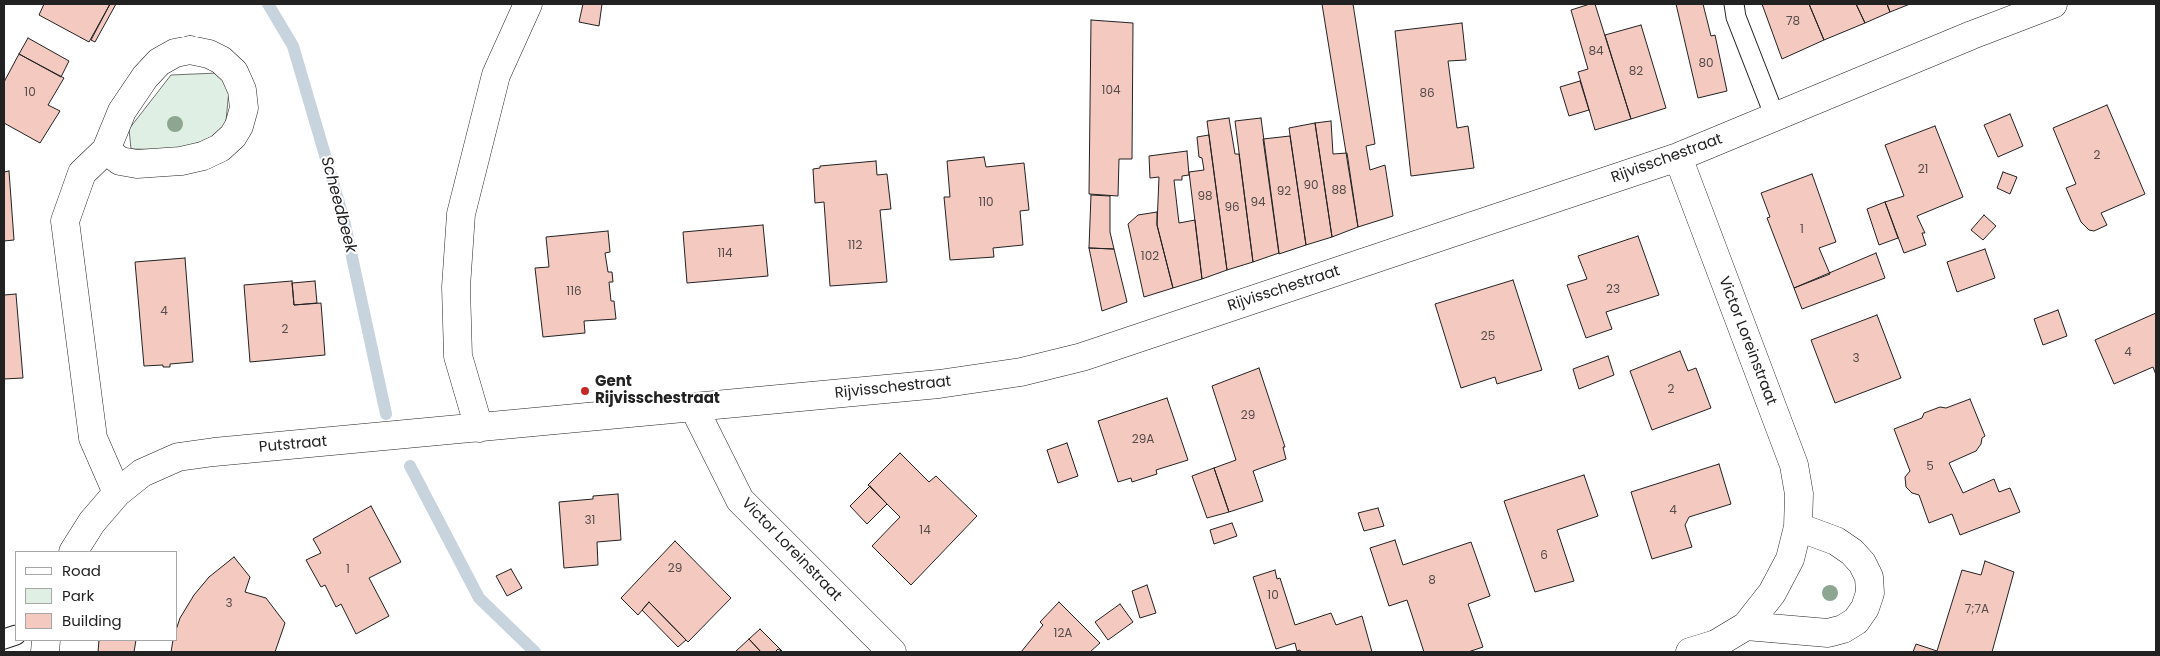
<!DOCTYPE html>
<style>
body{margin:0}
#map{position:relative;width:2160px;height:656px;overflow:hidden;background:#fff;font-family:Poppins,sans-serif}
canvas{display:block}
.frame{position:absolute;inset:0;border:5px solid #222;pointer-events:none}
.legend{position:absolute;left:15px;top:551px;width:162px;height:90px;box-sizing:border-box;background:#fff;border:1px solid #a7a7a7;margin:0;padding:6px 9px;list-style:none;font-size:15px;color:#222}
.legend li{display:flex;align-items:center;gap:10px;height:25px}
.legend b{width:25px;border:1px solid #a7a7a7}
</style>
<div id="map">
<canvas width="2160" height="656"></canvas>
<div class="frame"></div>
<ul class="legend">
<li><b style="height:6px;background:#fff"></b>Road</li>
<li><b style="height:14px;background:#e0efe3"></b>Park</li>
<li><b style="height:14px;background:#f3c9c0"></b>Building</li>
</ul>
</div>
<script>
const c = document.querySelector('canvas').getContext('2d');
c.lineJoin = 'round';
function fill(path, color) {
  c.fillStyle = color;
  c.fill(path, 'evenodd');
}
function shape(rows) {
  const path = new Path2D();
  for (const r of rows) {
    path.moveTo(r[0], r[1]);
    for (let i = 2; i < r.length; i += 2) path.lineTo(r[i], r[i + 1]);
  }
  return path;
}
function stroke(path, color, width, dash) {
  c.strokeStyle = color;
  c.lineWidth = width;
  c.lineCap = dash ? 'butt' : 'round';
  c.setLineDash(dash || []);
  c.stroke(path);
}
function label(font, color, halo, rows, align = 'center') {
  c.font = font + ' Poppins,sans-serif';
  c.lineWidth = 4;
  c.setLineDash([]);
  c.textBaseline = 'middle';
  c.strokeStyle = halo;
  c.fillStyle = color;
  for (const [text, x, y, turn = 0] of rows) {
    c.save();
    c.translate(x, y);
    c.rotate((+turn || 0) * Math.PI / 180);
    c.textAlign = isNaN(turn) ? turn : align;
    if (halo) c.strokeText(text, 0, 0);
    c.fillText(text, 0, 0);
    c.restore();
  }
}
const green = shape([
 [218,73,229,90,225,131,181,150,131,149,129,129,171,75,218,73]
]);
const stream = shape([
 [268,4,293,46,344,220,386,414],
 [410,466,479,598,535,652]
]);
const building = shape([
 [44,4,110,4,89,42,39,15,44,4],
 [110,4,116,4,95,42,91,40,110,4],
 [583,4,602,4,599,26,579,22,583,4],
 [1322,4,1353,4,1375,144,1366,146,1370,170,1385,165,1393,216,1358,227,1322,4],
 [1590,4,1595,4,1631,119,1595,130,1578,72,1588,69,1571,10,1590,4],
 [1676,4,1703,4,1711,36,1715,35,1727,91,1698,98,1676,4],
 [1762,4,1809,4,1824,40,1782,59,1762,4],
 [1809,4,1856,4,1865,23,1824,40,1809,4],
 [1856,4,1887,4,1890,12,1865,23,1856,4],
 [1887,4,1910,4,1890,12,1887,4],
 [1091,20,1133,23,1132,159,1119,159,1118,196,1089,194,1091,20],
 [1462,23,1466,60,1448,61,1457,128,1468,126,1474,168,1411,176,1395,31,1462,23],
 [1641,25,1666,108,1631,119,1605,35,1641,25],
 [28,38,69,61,61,77,19,54,28,38],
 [19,54,64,78,48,105,60,111,40,143,4,123,4,82,19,54],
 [1580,81,1589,110,1569,116,1560,87,1580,81],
 [2107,105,2145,194,2101,213,2107,225,2094,231,2089,230,2081,222,2066,188,2076,184,2053,128,2107,105],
 [2010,114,2023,146,1998,157,1984,125,2010,114],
 [1229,118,1235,154,1239,154,1253,262,1227,270,1207,121,1229,118],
 [1261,118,1279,253,1253,262,1235,121,1261,118],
 [1331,121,1333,154,1347,153,1358,227,1332,237,1315,123,1331,121],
 [1315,123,1332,237,1306,245,1289,128,1315,123],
 [1935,126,1963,197,1917,216,1925,233,1922,233,1926,245,1904,253,1885,202,1904,196,1885,145,1935,126],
 [1209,135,1227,270,1202,279,1189,172,1204,170,1202,158,1199,157,1197,137,1209,135],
 [1290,136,1306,245,1279,254,1263,139,1290,136],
 [1187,151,1189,175,1182,176,1182,180,1174,180,1179,223,1195,220,1202,279,1173,288,1157,225,1159,177,1150,178,1149,156,1187,151],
 [984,157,986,167,1024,163,1029,210,1020,211,1023,245,993,248,994,257,950,260,944,197,950,197,947,161,984,157],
 [876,161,877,175,887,174,891,209,880,210,887,282,830,286,824,202,815,203,813,169,820,168,820,166,876,161],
 [9,171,14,240,4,241,4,172,9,171],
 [2003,172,2017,177,2010,194,1997,188,2003,172],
 [1812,174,1836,242,1819,248,1830,274,1794,288,1767,218,1770,217,1761,193,1812,174],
 [1091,195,1110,196,1110,232,1114,249,1089,248,1091,195],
 [1885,202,1898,238,1879,245,1867,209,1885,202],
 [1157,212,1157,225,1173,288,1144,297,1128,224,1138,215,1157,212],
 [1984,215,1996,226,1983,240,1971,230,1984,215],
 [763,225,768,276,687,283,683,232,763,225],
 [608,231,610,252,605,253,608,272,612,272,613,282,609,282,611,301,614,301,616,319,584,321,585,333,543,337,535,268,549,267,546,237,608,231],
 [1638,236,1659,295,1606,312,1612,329,1586,338,1567,285,1587,279,1578,256,1638,236],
 [1089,248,1114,249,1127,302,1102,311,1089,248],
 [1985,249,1995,278,1957,292,1947,262,1985,249],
 [1876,253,1885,278,1802,309,1794,288,1876,253],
 [185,258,193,362,170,364,170,367,163,367,163,365,144,366,135,262,185,258],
 [1513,280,1542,370,1497,384,1495,377,1461,388,1435,304,1513,280],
 [292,281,294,305,321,303,325,355,250,362,244,285,292,281],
 [315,281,317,303,294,305,292,283,315,281],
 [16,294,23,378,4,379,4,295,16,294],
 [2058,310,2067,336,2043,345,2034,319,2058,310],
 [2156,313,2156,375,2153,367,2114,384,2095,340,2156,313],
 [1877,315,1901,378,1835,403,1811,340,1877,315],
 [1680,351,1688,371,1696,368,1711,408,1652,430,1630,371,1680,351],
 [1608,356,1614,375,1579,389,1573,369,1608,356],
 [1259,368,1285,447,1283,447,1286,459,1253,471,1263,501,1229,512,1214,468,1236,460,1212,386,1259,368],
 [1167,398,1188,460,1156,470,1157,474,1132,482,1131,478,1118,482,1098,421,1167,398],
 [1970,399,1985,436,1982,438,1981,444,1976,451,1949,463,1963,493,1994,479,1999,492,2010,488,2020,512,1960,535,1952,514,1929,523,1919,495,1912,493,1906,487,1905,477,1910,471,1894,429,1922,418,1924,413,1940,407,1946,408,1970,399],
 [1067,443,1078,476,1058,483,1047,450,1067,443],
 [900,453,929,482,936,476,977,516,911,585,872,546,900,517,868,485,900,453],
 [1719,464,1731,504,1689,517,1685,525,1692,547,1652,559,1631,492,1719,464],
 [1214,468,1229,512,1207,518,1192,476,1214,468],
 [1584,475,1598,516,1557,530,1574,581,1535,592,1504,501,1584,475],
 [870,486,887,504,867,524,850,506,870,486],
 [618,494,621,540,597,542,598,565,564,568,559,502,593,499,593,496,618,494],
 [371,506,401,562,369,578,389,616,356,634,341,604,336,607,325,585,321,587,306,560,321,553,313,539,371,506],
 [1378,508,1384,526,1364,531,1358,513,1378,508],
 [1232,523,1237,536,1214,544,1210,530,1232,523],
 [1395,540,1403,565,1471,542,1490,596,1468,604,1483,647,1468,652,1424,652,1407,600,1389,606,1370,548,1395,540],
 [675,541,731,598,688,642,649,602,638,615,621,598,675,541],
 [234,557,250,577,245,592,266,598,285,623,275,652,171,652,173,640,176,640,176,630,180,618,194,595,209,577,234,557],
 [1985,561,2014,572,1992,652,1913,652,1916,644,1937,651,1962,570,1981,575,1985,561],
 [511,569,522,588,507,596,496,576,511,569],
 [1275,570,1277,579,1280,578,1295,625,1331,613,1336,625,1362,616,1372,652,1301,652,1300,650,1297,651,1295,643,1276,649,1253,577,1275,570],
 [1147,585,1156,613,1140,618,1132,591,1147,585],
 [649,602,686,640,678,647,642,610,649,602],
 [1059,602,1100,643,1090,652,1021,652,1043,625,1040,622,1059,602],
 [1120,604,1133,622,1108,640,1095,622,1120,604],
 [760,629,783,652,778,649,775,652,761,652,749,639,760,629],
 [749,639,761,652,735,652,749,639],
 [99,640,136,640,134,652,98,652,99,640]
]);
const service = shape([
 [1734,4,1736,17,1775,117],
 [4,639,16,635]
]);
const minor = shape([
 [190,50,209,54,221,60,234,72,242,90,244,108,239,126,233,136,220,148,203,156,181,161,137,164,120,161,106,150,122,111,145,77,159,62,175,53,190,50],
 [106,150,82,173,65,221,93,438,117,493],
 [1678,157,1794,465,1799,494,1798,527,1790,559,1772,593,1746,626,1716,644,1690,652],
 [694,408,740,500,892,652],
 [479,428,458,356,456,287,461,214,496,75,528,4],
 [73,552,92,522,117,493,142,473,178,457,214,452,939,384,1021,372,1082,357,1678,157,1972,35,2053,4],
 [1746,626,1828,633,1843,629,1856,621,1865,608,1870,593,1869,577,1862,563,1852,552,1836,541,1798,527],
 [45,652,46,640]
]);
const trees = [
 [175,124],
 [1830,593]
];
const markers = [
 [585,391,5,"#c62828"]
];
const numberNames = [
 ["78",1793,22],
 ["84",1596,52],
 ["80",1706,64],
 ["82",1636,72],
 ["104",1111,91],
 ["10",30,93],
 ["86",1427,94],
 ["2",2097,156],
 ["21",1923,170],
 ["90",1311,186],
 ["88",1339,191],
 ["92",1284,192],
 ["98",1205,197],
 ["110",986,203],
 ["94",1258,203],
 ["96",1232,208],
 ["1",1802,230],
 ["112",855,246],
 ["114",725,254],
 ["102",1150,257],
 ["23",1613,290],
 ["116",574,292],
 ["4",164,312],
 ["2",285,330],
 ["25",1488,337],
 ["4",2128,353],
 ["3",1856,359],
 ["2",1671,390],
 ["29",1248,416],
 ["29A",1143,440],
 ["5",1930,467],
 ["4",1673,511],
 ["31",590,521],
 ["14",925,531],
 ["6",1544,556],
 ["29",675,569],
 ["1",348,570],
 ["8",1432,581],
 ["10",1273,596],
 ["3",229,604],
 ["7;7A",1977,610],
 ["12A",1063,634]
];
const streetNames = [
 ["Rijvisschestraat",1667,159,-20],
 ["Rijvisschestraat",1284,289,-18],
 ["Victor Loreinstraat",1747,341,69],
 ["Rijvisschestraat",893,388,-6],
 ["Putstraat",293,445,-5],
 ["Victor Loreinstraat",791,550,46]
];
const poiNames = [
 ["Gent",595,382],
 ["Rijvisschestraat",595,399]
];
const waterNames = [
 ["Scheedbeek",338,205,75]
];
fill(green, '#e0efe3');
stroke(green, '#6f6f6f', 1);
stroke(stream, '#c7d3dd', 12);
fill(building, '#f3c9c0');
stroke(building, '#222', 1);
stroke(service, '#222', 21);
stroke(minor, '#222', 29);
stroke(service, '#fff', 19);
stroke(minor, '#fff', 28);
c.fillStyle = '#8da692';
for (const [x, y] of trees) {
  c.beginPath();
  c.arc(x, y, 8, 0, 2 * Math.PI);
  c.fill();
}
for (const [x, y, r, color] of markers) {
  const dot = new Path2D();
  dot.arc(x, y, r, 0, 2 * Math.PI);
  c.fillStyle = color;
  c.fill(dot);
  stroke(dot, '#fff', 2);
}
label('12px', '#564c4a', null, numberNames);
label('15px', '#222', '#fff', streetNames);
label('bold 15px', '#222', '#fff', poiNames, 'left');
label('italic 16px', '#222', '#fff', waterNames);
</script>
